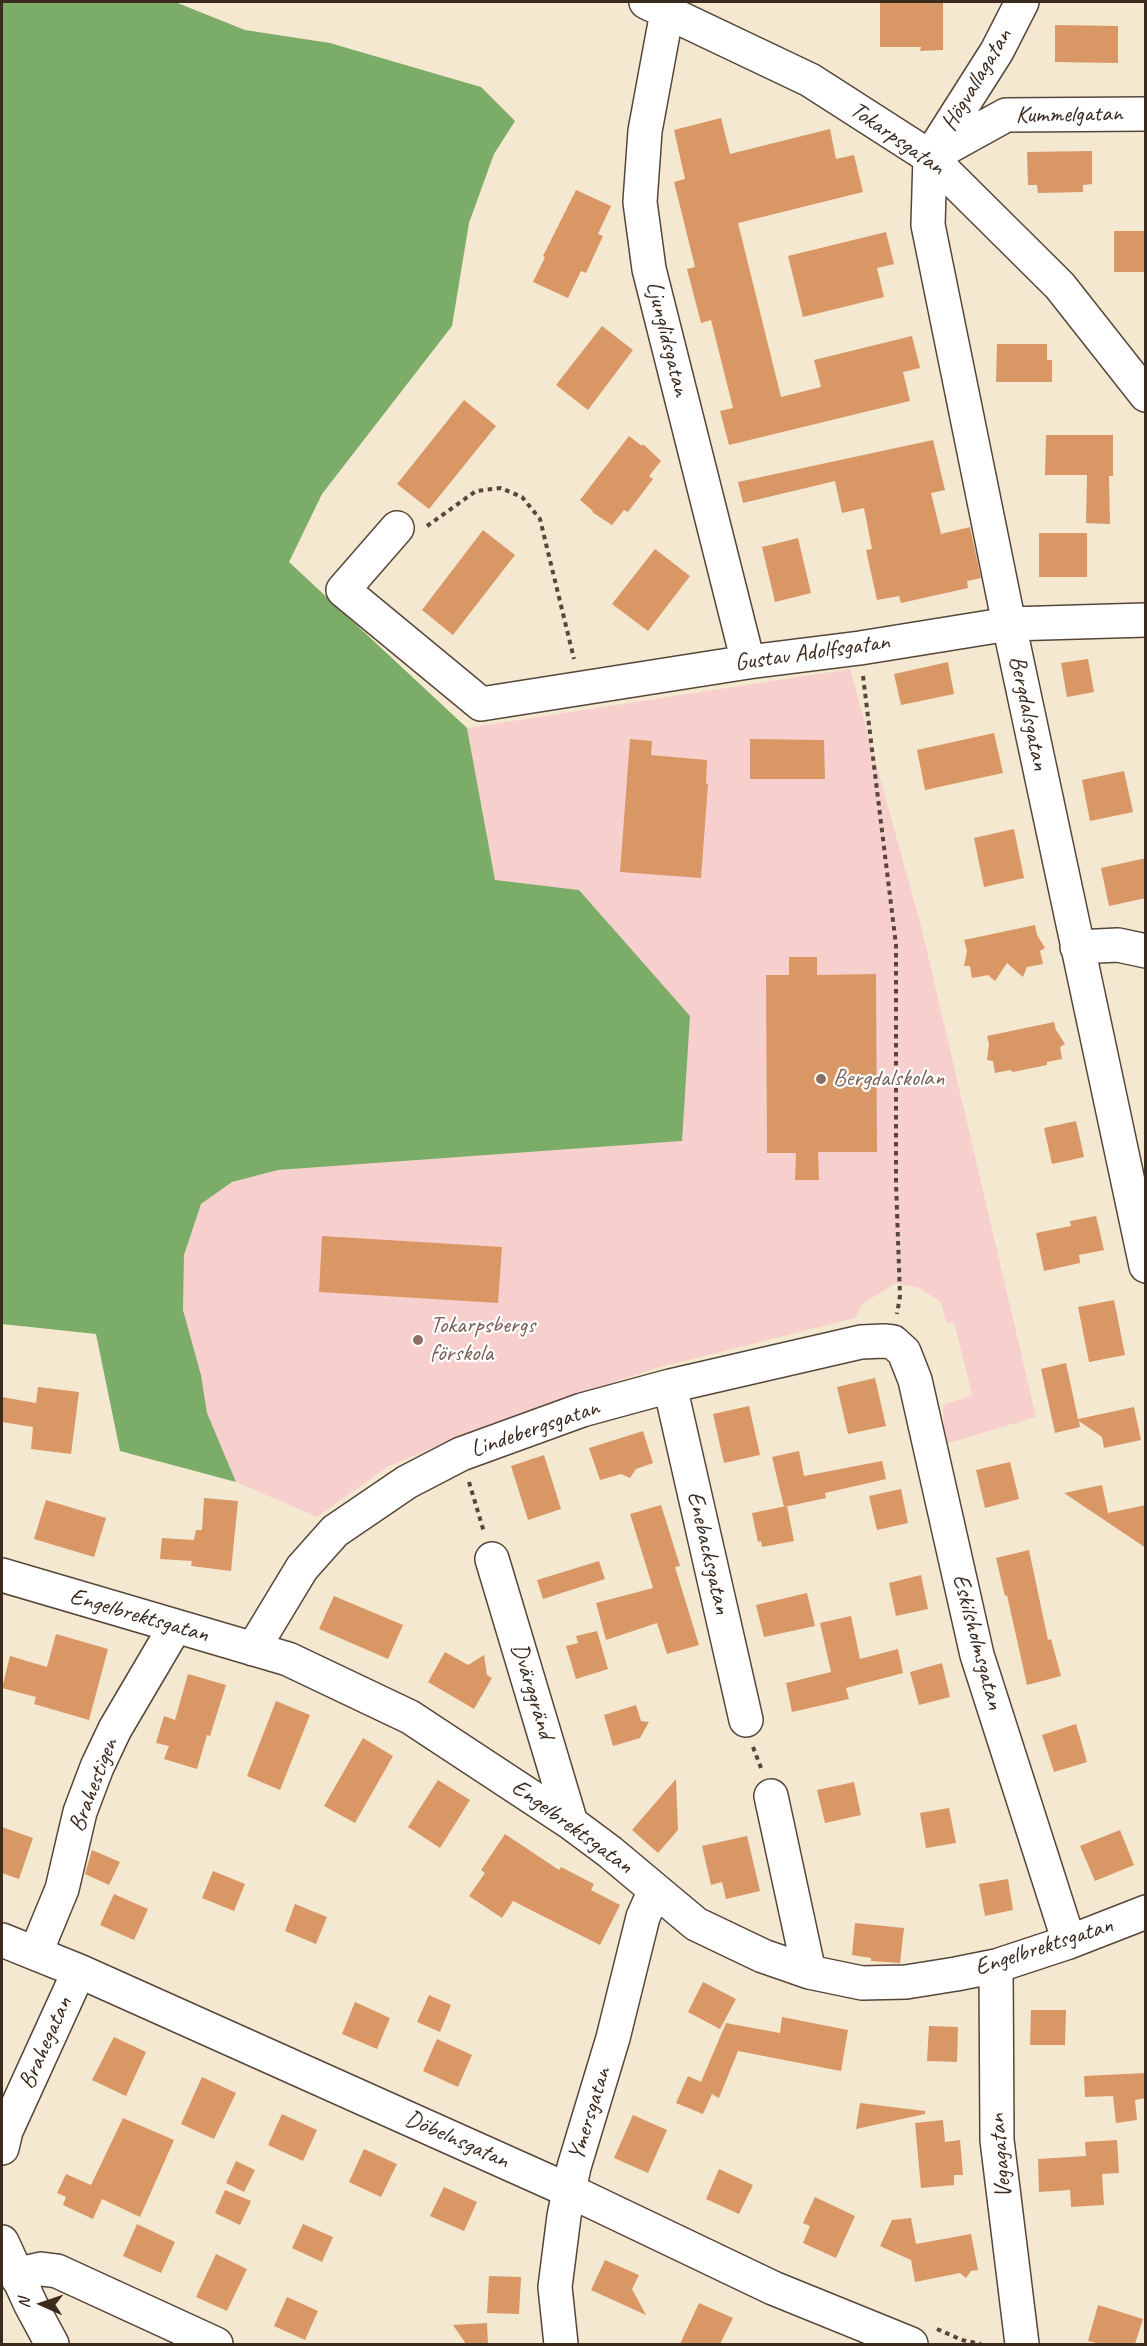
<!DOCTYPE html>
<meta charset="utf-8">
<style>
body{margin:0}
#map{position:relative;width:1147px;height:2346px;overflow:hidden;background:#f4e8d1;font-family:Caveat,sans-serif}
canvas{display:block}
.frame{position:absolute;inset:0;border:3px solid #3b2a1e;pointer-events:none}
.north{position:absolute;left:12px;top:2274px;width:60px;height:60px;-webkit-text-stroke:4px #fff;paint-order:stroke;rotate:273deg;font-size:16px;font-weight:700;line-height:24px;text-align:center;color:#3b2a1e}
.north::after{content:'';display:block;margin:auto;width:21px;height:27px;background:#3b2a1e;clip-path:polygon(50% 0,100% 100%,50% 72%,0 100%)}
</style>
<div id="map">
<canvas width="1147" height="2346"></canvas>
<div class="frame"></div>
<div class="north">N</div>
</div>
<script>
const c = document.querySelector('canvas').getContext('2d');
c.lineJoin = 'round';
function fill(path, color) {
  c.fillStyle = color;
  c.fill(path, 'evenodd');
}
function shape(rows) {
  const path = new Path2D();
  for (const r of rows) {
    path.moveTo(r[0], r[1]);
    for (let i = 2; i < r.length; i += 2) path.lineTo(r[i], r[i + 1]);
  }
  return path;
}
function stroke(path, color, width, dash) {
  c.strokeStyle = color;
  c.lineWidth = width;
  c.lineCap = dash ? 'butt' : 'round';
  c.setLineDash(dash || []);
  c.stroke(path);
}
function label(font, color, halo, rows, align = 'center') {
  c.font = font + ' Caveat,sans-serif';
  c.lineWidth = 4.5;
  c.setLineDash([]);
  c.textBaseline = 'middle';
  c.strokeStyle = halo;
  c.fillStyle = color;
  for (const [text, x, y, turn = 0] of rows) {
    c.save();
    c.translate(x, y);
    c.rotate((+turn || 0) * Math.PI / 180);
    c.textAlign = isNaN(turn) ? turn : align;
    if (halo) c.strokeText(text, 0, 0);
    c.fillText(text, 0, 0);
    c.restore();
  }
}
const built = shape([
 [850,669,922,930,1036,1417,945,1444,943,1405,972,1395,954,1322,946,1323,941,1302,920,1288,896,1283,862,1304,855,1318,653,1369,488,1425,387,1467,317,1517,236,1482,207,1413,201,1375,183,1310,184,1255,201,1204,232,1182,278,1170,682,1141,579,890,495,881,467,728]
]);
const forest = shape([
 [2,2,175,2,245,30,330,43,481,87,515,121,494,154,469,223,452,326,322,494,289,562,467,728,495,880,579,890,690,1016,682,1141,278,1170,232,1182,201,1204,184,1255,183,1310,201,1375,207,1413,236,1482,120,1451,96,1334,2,1324]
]);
const building = shape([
 [880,2,943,2,943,50,920,51,921,47,880,47],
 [1055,25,1118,26,1118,63,1055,62],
 [721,118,730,154,830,129,836,159,854,155,863,192,738,223,781,397,821,387,814,360,912,336,920,368,903,372,910,401,729,445,720,411,733,408,711,320,701,323,687,269,695,267,674,182,685,179,674,130],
 [1092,151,1092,184,1083,185,1083,192,1038,193,1037,185,1028,185,1027,152],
 [576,190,611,206,598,234,603,236,586,273,581,271,568,298,533,282,545,257,543,256],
 [1114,231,1146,231,1146,272,1114,272],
 [886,232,894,264,877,268,884,297,803,317,788,256],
 [602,326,633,350,588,410,556,385],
 [997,344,1047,344,1047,360,1052,360,1052,382,996,382],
 [464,400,496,426,429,509,397,484],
 [1046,435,1113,435,1113,476,1109,476,1110,524,1086,523,1087,475,1045,475],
 [629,436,642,446,643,444,661,461,649,476,653,479,628,512,624,510,612,525,592,512,593,511,580,500],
 [933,440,945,490,931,493,941,534,970,527,981,578,967,581,968,588,901,603,899,596,877,600,866,550,872,549,864,508,842,513,835,481,743,503,738,482],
 [483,530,515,555,453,635,422,610],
 [1039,533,1087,533,1087,577,1039,577],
 [798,538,811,593,775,602,762,547],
 [655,549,690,576,648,631,612,604],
 [1088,659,1094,692,1067,697,1061,663],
 [948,662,954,694,901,705,894,674],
 [994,733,1003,773,925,790,917,750],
 [630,739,652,741,651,755,707,760,706,784,708,784,701,878,620,872],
 [750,739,824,740,825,779,750,779],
 [1124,771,1133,812,1090,821,1082,780],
 [1014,829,1024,878,984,887,974,838],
 [1146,858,1146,898,1109,906,1101,868],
 [1035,925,1037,935,1045,948,1040,951,1043,964,1027,967,1023,977,1007,963,995,981,988,975,972,978,970,966,964,966,967,951,964,940],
 [789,957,817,957,817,975,876,974,877,1152,818,1152,819,1180,795,1180,796,1153,767,1153,766,975,789,975],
 [1054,1022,1056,1030,1065,1044,1060,1047,1062,1059,1047,1062,1047,1065,1013,1072,1010,1070,995,1073,993,1061,987,1060,989,1044,987,1036],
 [1076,1121,1084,1157,1052,1164,1044,1128],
 [1096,1216,1104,1250,1079,1255,1080,1263,1044,1271,1036,1233,1071,1226,1070,1221],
 [322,1236,502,1247,498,1303,319,1292],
 [1114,1300,1125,1355,1089,1362,1078,1307],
 [1066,1363,1078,1419,1134,1407,1141,1440,1104,1448,1102,1437,1079,1421,1080,1427,1055,1433,1041,1369],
 [875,1378,886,1426,848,1434,837,1387],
 [38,1387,79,1392,71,1454,31,1449,33,1427,2,1422,2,1397,36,1403],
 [749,1406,760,1455,724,1463,713,1414],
 [643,1431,653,1463,636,1469,630,1478,621,1474,600,1480,589,1448],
 [799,1451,804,1476,882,1461,886,1479,825,1493,826,1498,784,1507,772,1457],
 [544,1455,561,1509,528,1520,511,1466],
 [1010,1462,1019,1499,985,1508,976,1470],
 [1102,1485,1108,1513,1146,1505,1146,1548,1064,1493],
 [901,1489,908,1523,877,1530,869,1496],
 [204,1498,238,1501,231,1571,191,1566,192,1561,160,1559,162,1538,194,1540,196,1530,202,1530],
 [46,1500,106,1518,94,1557,34,1539],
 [661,1505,680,1566,675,1567,699,1645,667,1654,657,1623,606,1640,596,1603,653,1588,630,1514],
 [787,1506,794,1541,762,1547,761,1541,758,1542,752,1513],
 [1029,1550,1048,1640,1051,1639,1061,1676,1027,1685,1007,1595,1005,1596,996,1558],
 [599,1561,605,1579,543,1599,537,1580],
 [921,1575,928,1609,896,1616,889,1583],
 [807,1593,815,1626,764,1637,756,1605],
 [334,1596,403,1625,388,1659,319,1629],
 [851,1616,860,1659,898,1649,903,1673,846,1688,849,1699,792,1712,786,1683,831,1672,820,1623],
 [597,1631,608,1669,576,1679,566,1646,578,1643,576,1636],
 [56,1634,108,1649,89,1720,34,1704,36,1697,2,1688,10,1656,47,1667],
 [445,1652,468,1665,484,1655,487,1675,492,1678,474,1709,428,1682],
 [942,1663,950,1697,919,1705,910,1672],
 [188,1674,226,1685,210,1736,207,1735,197,1769,164,1759,169,1746,156,1743,164,1716,175,1720],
 [276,1701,310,1715,280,1790,247,1776],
 [636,1705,641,1721,649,1722,640,1738,613,1746,604,1715],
 [1076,1724,1087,1762,1054,1772,1042,1735],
 [363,1738,393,1756,355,1823,324,1806],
 [676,1779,678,1830,658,1853,632,1830],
 [438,1780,470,1800,440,1848,408,1827],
 [854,1782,861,1815,825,1823,817,1790],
 [949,1808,956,1843,926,1848,920,1813],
 [2,1827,33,1838,19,1879,2,1873],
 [1120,1830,1134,1865,1095,1881,1080,1846],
 [505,1834,559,1870,561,1867,594,1884,591,1890,620,1905,600,1945,513,1901,502,1918,469,1896,485,1873,481,1870],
 [747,1836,760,1891,726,1899,722,1882,711,1885,702,1846],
 [92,1850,120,1862,109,1885,85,1874],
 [213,1871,245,1884,234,1911,202,1898],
 [1008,1879,1013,1910,985,1916,979,1884],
 [114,1894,148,1909,134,1940,100,1925],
 [295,1904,327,1917,316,1944,285,1931],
 [855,1923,904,1928,900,1963,871,1961,871,1958,852,1955],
 [703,1982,736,1999,720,2029,688,2012],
 [429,1995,451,2005,440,2032,417,2022],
 [355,2002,390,2018,377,2049,342,2034],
 [1031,2010,1066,2010,1065,2045,1030,2045],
 [782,2017,848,2030,841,2071,738,2051,719,2098,712,2094,703,2114,676,2103,688,2076,701,2082,726,2023,780,2033],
 [929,2026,958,2027,957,2062,927,2061],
 [114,2037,146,2052,126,2096,92,2080],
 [437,2039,472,2055,458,2087,423,2071],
 [1146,2073,1146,2098,1135,2100,1137,2120,1116,2123,1113,2096,1085,2097,1084,2076],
 [202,2077,236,2093,214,2139,181,2124],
 [860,2103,925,2111,925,2114,856,2129],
 [282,2114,317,2130,303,2161,268,2145],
 [633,2115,667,2130,648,2173,614,2158],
 [123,2118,174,2140,140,2217,102,2199,93,2219,63,2205,66,2197,57,2193,66,2174,91,2185],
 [943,2120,945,2142,960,2140,963,2175,954,2175,954,2185,921,2188,915,2123],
 [1117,2140,1119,2173,1102,2174,1104,2205,1071,2207,1070,2190,1039,2192,1038,2159,1086,2156,1085,2142],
 [364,2149,397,2164,381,2197,349,2182],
 [236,2161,255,2170,244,2192,226,2183],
 [719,2169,753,2185,739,2214,706,2199],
 [444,2187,477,2202,464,2231,430,2216],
 [225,2190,251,2201,240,2225,215,2213],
 [815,2197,855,2216,836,2258,803,2243,810,2226,803,2223],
 [911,2218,916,2244,971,2234,978,2270,971,2271,966,2278,960,2273,915,2282,911,2260,880,2246,892,2220],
 [137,2224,175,2242,161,2273,123,2256],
 [303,2224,333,2237,322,2262,292,2248],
 [216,2254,247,2269,227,2311,196,2297],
 [605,2260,639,2275,632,2289,646,2315,591,2290],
 [489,2276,521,2277,519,2314,487,2313],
 [287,2297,318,2311,305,2340,274,2326],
 [699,2303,733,2318,720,2344,680,2344],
 [1098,2305,1143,2319,1135,2344,1101,2344,1088,2341],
 [487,2323,488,2344,466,2344,453,2325]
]);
const path = shape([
 [427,526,476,491,501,488,522,497,540,519,574,659],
 [863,676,896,945,896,1183,900,1296,897,1314],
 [469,1482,484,1532],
 [753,1747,761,1768],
 [937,2329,962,2340,981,2344]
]);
const minor = shape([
 [646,2,810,80,930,157,1060,286,1146,395],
 [667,12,645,131,640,202,649,269,748,662],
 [931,155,997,51,1022,2],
 [930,157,928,225,1009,624,1146,1266],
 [930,157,1006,115,1146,114],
 [397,528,343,590,481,704,748,662,860,648,1009,624,1146,620],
 [1077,947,1118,945,1146,951],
 [670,1386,746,1720],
 [492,1559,571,1823],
 [2,1575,288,1659,410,1717,571,1823,610,1852,696,1924,763,1956,809,1972,862,1983,906,1982,956,1974,996,1966,1069,1942,1146,1912],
 [253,1649,302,1568,335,1531,407,1482,461,1454,582,1410,670,1386,861,1342,884,1341,893,1342,904,1352,915,1380,977,1655,1069,1942],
 [771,1796,809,1972],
 [2,1940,79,1971,570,2191,773,2288,911,2344],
 [36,1952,62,1889,80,1812,97,1767,115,1729,175,1627],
 [996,1966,997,2140,1022,2344],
 [2,2148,6,2131,79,1971],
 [2,2242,31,2305,52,2344],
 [18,2279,32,2271,41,2269,57,2271,216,2344],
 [561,2344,555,2287,564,2216,574,2167,613,2038,643,1917,655,1890]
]);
const markers = [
 [821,1079,6,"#8d6e63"],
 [418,1340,6,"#8d6e63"]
];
const streetNames = [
 ["Högvallagatan",977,80,-59],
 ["Kummelgatan",1069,115,-1],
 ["Tokarpsgatan",897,139,35],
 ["Ljunglidsgatan",667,339,76],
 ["Gustav Adolfsgatan",812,653,-8],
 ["Bergdalsgatan",1028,713,78],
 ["Lindebergsgatan",535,1429,-19],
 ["Enebacksgatan",708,1553,77],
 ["Engelbrektsgatan",139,1616,16],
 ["Eskilsholmsgatan",977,1642,75],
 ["Dvärggränd",532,1691,73],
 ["Brahestigen",94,1785,-69],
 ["Engelbrektsgatan",572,1827,36],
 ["Engelbrektsgatan",1044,1947,-18],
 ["Brahegatan",46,2043,-66],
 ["Ymersgatan",590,2114,-73],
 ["Döbelnsgatan",457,2140,24],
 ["Vegagatan",1001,2156,-95]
];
const educationNames = [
 ["Bergdalskolan",833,1079],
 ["Tokarpsbergs",430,1326],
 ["förskola",430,1354]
];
fill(built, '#f7d0cd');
fill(forest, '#7cad68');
fill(building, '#d99766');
stroke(minor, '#574639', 36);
stroke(path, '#574639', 4, [4.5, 4.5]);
stroke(minor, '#fff', 33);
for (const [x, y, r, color] of markers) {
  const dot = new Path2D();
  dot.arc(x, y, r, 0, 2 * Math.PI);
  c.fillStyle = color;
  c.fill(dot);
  stroke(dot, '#fff', 2);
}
label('24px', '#3b2a1e', '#fff', streetNames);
label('24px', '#785e54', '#fff', educationNames, 'left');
</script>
